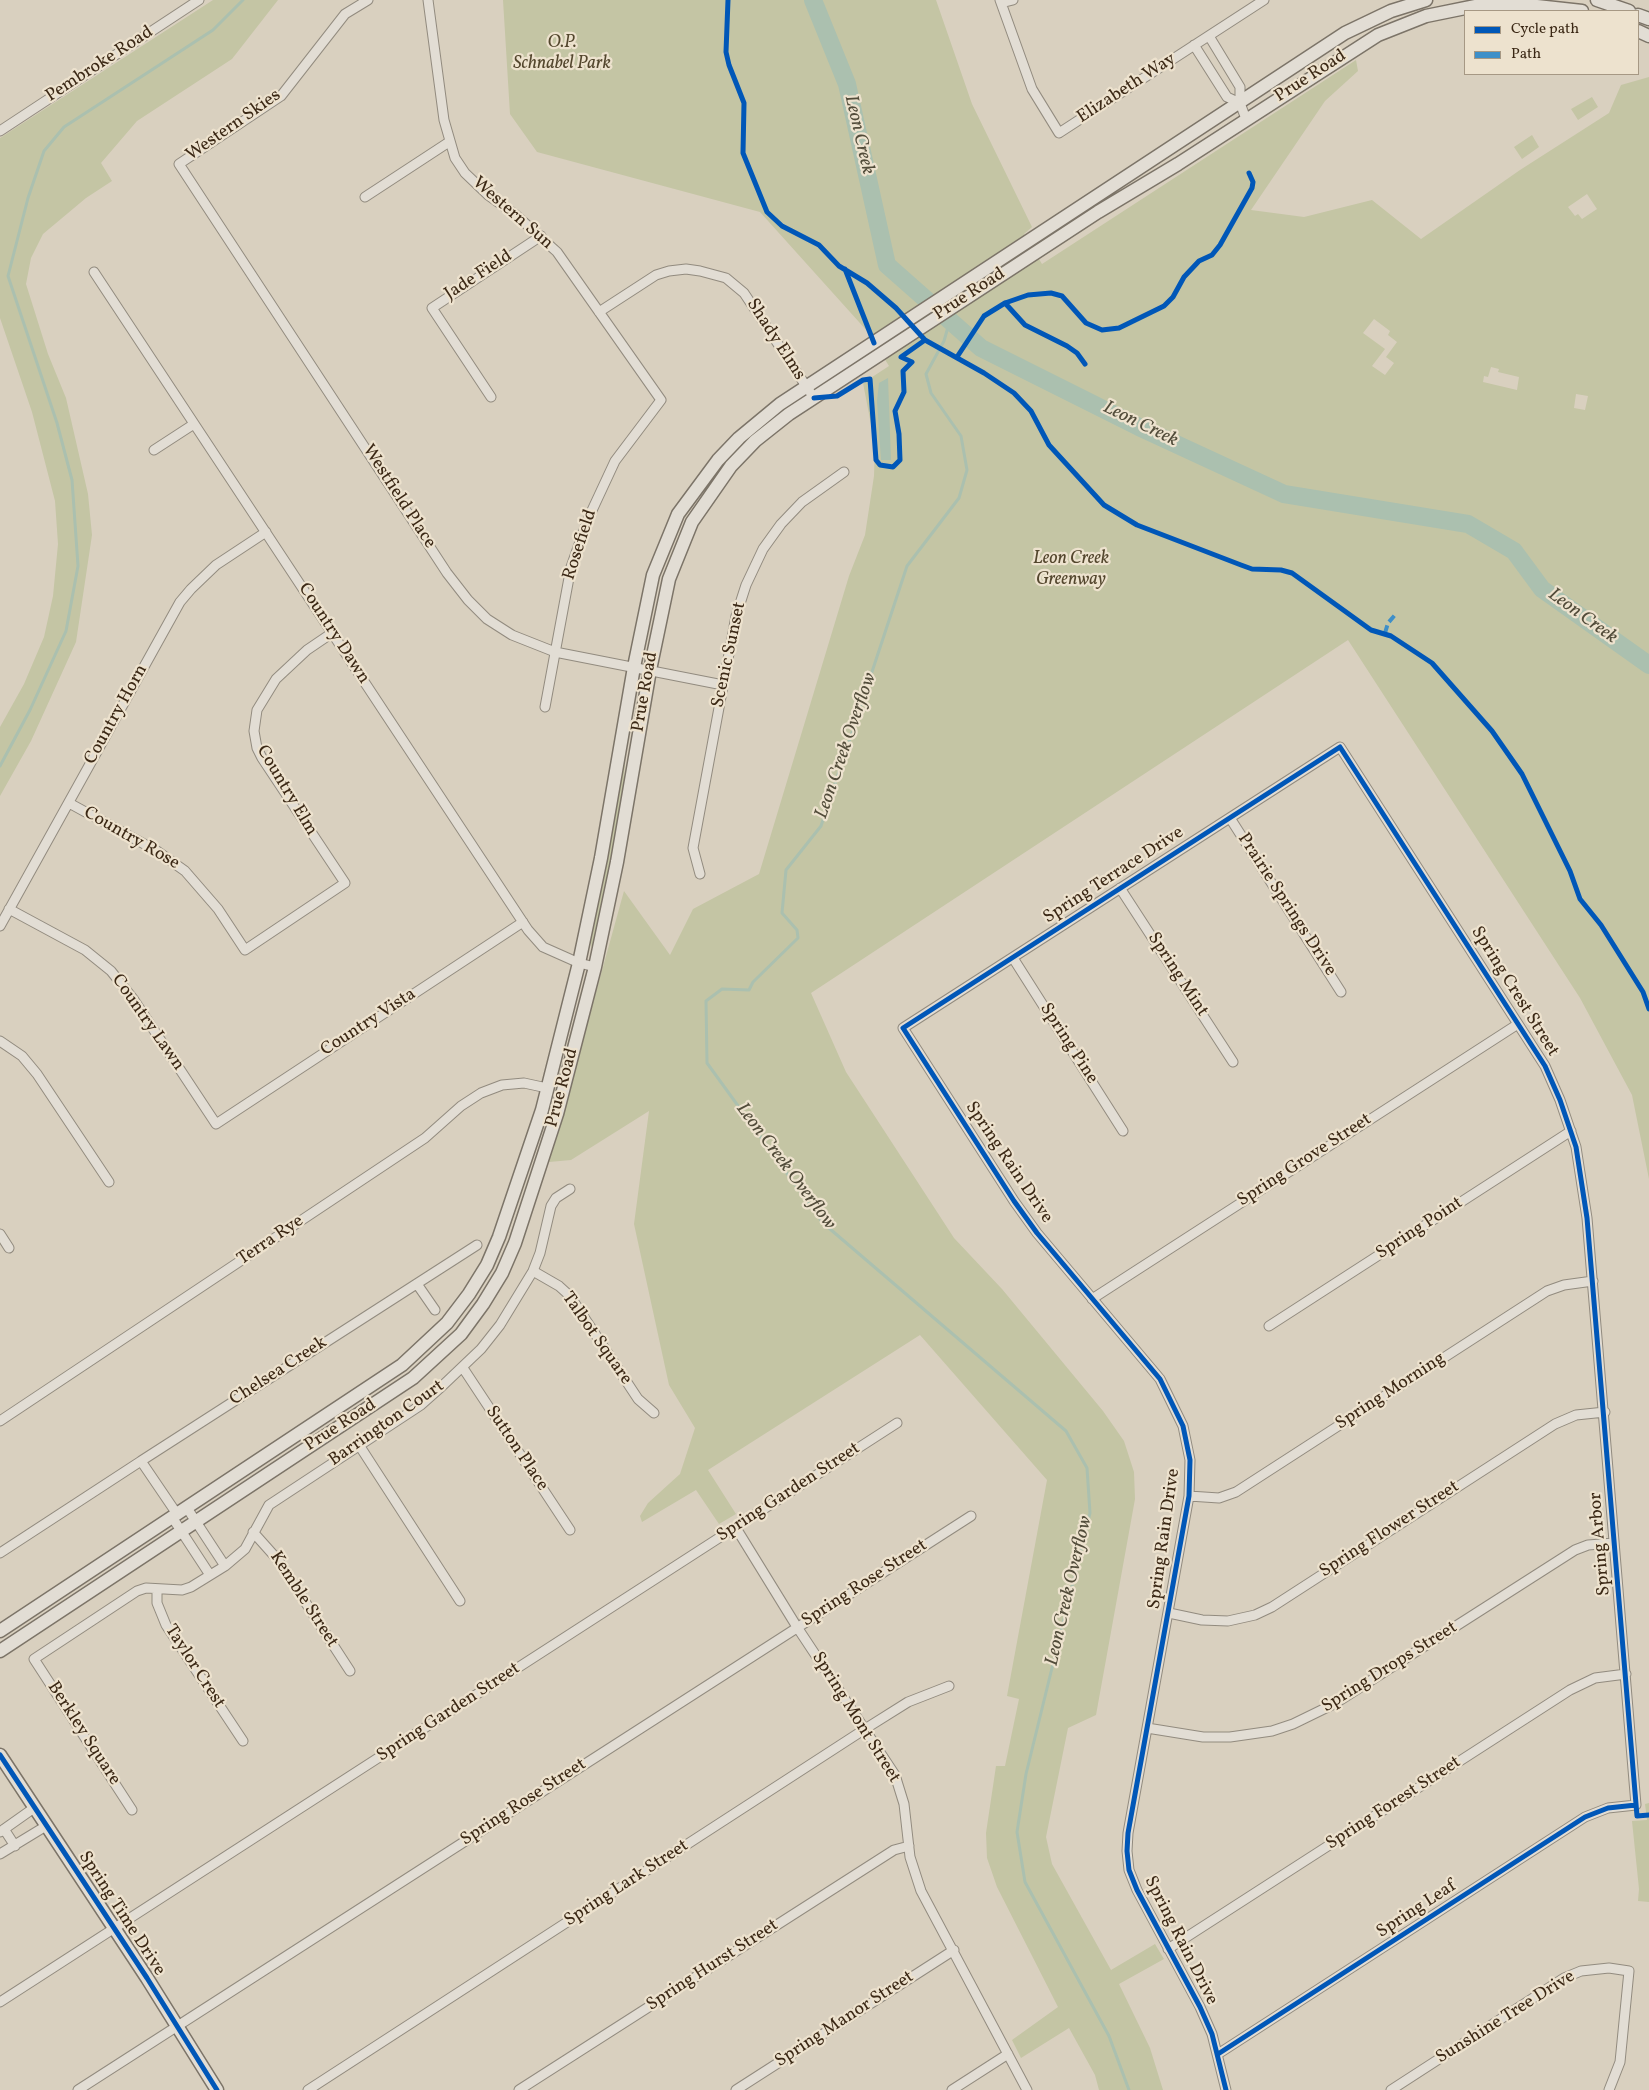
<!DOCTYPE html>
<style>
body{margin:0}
#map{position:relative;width:1649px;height:2090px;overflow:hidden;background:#d9d0bf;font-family:Vollkorn,serif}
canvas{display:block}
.legend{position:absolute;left:1464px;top:10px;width:175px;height:65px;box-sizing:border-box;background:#ede2ce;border:1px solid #a69884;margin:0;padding:6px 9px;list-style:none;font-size:15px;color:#3b2815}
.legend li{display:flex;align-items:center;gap:10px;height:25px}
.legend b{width:25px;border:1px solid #a69884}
</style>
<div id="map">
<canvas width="1649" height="2090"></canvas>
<ul class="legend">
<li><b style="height:6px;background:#0057b8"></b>Cycle path</li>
<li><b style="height:6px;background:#3e8fc8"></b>Path</li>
</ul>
</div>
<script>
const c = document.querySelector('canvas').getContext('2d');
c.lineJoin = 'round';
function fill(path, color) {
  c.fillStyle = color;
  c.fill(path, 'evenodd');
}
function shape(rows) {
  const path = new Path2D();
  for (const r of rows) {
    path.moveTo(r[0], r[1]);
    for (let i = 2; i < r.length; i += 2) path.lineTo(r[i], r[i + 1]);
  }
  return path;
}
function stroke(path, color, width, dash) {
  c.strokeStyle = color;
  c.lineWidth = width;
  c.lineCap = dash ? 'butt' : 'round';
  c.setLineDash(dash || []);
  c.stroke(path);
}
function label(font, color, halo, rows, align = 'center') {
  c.font = font + ' Vollkorn,serif';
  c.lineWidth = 4.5;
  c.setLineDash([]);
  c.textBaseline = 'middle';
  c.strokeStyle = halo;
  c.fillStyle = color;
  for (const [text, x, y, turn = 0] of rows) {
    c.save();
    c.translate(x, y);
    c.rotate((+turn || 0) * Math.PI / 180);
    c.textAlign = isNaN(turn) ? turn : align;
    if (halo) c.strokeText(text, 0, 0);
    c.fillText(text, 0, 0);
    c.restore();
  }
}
const green = shape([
 [213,0,278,0,232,59,137,121,101,163,112,181,86,198,43,234,31,258,26,284,48,354,66,398,88,494,92,535,76,642,31,741,0,796,0,727,24,684,44,637,53,596,58,544,55,501,32,412,0,318,0,138],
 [503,0,936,0,972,104,1032,227,1024,234,1042,264,1356,60,1358,71,1325,101,1251,210,1304,217,1372,200,1421,239,1520,170,1609,113,1621,85,1649,77,1649,1179,1632,1095,1580,998,1348,640,811,993,846,1072,954,1238,1002,1289,1103,1411,1124,1441,1134,1472,1135,1499,1096,1715,1068,1728,1046,1837,1052,1864,1111,1970,1155,1944,1164,1959,1119,1984,1150,2048,1163,2090,1099,2090,1095,2075,1069,2028,1021,2058,1012,2040,1058,2007,997,1887,987,1858,986,1833,996,1766,1005,1766,1019,1699,1007,1696,1047,1480,920,1335,708,1470,736,1514,719,1524,696,1490,642,1522,640,1516,648,1503,680,1474,695,1428,669,1385,634,1224,649,1111,571,1160,549,1162,624,891,670,955,693,909,759,874,849,576,865,535,874,476,875,445,863,383,889,366,868,332,760,212,537,152,510,114],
 [1587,194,1597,209,1582,219,1578,214,1575,216,1568,207],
 [1374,319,1390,331,1388,335,1397,342,1386,357,1394,363,1385,375,1372,366,1385,349,1363,333],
 [1491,367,1499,369,1498,372,1519,377,1517,390,1483,382,1484,376,1488,377],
 [1576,394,1588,396,1585,410,1574,408],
 [1592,97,1598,107,1578,120,1571,109],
 [1532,135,1539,147,1522,159,1514,147],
 [626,746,623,795,595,946,592,948,590,942],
 [1649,1803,1649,1902,1638,1901,1639,1889,1632,1821,1647,1820,1645,1804]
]);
const water = shape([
 [888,378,891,460,881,460,877,401,879,383]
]);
const stream = shape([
 [950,320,944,341,926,374,931,393,961,436,967,470,959,498,907,566,821,826,786,870,782,913,797,930,798,938,753,982,749,990,722,989,706,1001,707,1063,823,1223,1066,1431,1087,1468,1090,1513,1026,1774,1017,1832,1025,1882,1109,2036,1129,2090],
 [0,766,30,710,66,631,78,566,72,480,57,423,8,276,28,198,44,151,64,127,213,30,243,0]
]);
const river = shape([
 [813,0,847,84,887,265,981,348,1139,427,1284,494,1468,524,1514,551,1542,589,1649,665]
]);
const street = shape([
 [368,0,345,14,281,96,179,164,447,573,468,600,487,619,512,635,555,652,723,685],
 [428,0,444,120,455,158,465,173,488,195,516,215,557,252,661,400,615,461,588,519,571,567,545,707],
 [1000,0,1032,89,1059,133,1264,0],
 [1001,3,1013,0],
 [1209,36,1240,87,1240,103,1246,119],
 [1194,45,1227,97,1240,103],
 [0,131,199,0],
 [365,197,449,142],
 [94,272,528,930,543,947,579,963,595,967],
 [599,312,656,275,669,271,686,269,700,271,726,278,744,293,814,398],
 [491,397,432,308,541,236],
 [154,450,194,424],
 [69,803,157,851,185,871,218,909,245,950,345,883,262,758,257,748,254,731,257,710,276,679,307,650,332,633],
 [1230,818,1341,992],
 [700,874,693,848,736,616,746,585,763,549,781,524,802,502,844,472],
 [1120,888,1233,1062],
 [9,909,85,950,111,971,134,1000,216,1124,523,922],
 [0,926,180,602,191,589,216,565,266,532],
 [1013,958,1123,1131],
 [0,1041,22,1056,37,1074,109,1182],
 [0,1234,9,1248],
 [533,1271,559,1286,570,1296,638,1399,654,1413],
 [417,1284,435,1310],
 [1092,1299,1518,1024],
 [1269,1326,1571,1131],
 [463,1368,570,1530],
 [0,1421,425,1138,461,1106,481,1093,502,1085,524,1083,547,1088],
 [359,1445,460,1601],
 [141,1461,477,1245],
 [1189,1496,1219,1498,1236,1492,1547,1291,1564,1285,1593,1281],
 [187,1508,225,1566],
 [172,1517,210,1575],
 [736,1528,797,1627,895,1775,904,1804,910,1857,921,1891,1027,2090],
 [253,1532,278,1560,350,1671],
 [0,1553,141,1461,177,1514],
 [157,1589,157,1603,166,1625,243,1741],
 [1169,1613,1202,1620,1228,1621,1255,1615,1272,1607,1555,1424,1576,1415,1605,1412],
 [1147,1728,1203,1737,1230,1737,1272,1731,1293,1724,1334,1704,1575,1550,1588,1545,1614,1543],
 [132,1810,34,1659,137,1591,146,1588,182,1590,191,1587,225,1566,245,1549,269,1505,421,1405,439,1389,481,1349,500,1325,533,1271,540,1253,551,1206,556,1198,570,1189],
 [4,1829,15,1846],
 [0,1832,34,1808],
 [0,1854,46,1826],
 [1168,1949,1570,1690,1595,1678,1626,1674],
 [0,2002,897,1423],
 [1218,2054,1585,1817,1608,1808,1636,1805,1587,1218,1576,1147,1560,1100,1545,1066,1340,747,903,1028,1014,1201,1037,1233,1160,1379,1183,1426,1190,1460,1189,1496,1128,1833,1127,1851,1129,1870,1137,1890,1200,2007,1212,2034,1226,2090],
 [78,2090,971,1516],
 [308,2090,865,1729,908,1702,949,1686],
 [519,2090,894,1850,909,1846],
 [736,2090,954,1950],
 [952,2090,1008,2054],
 [1391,2090,1564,1978,1581,1971,1609,1968,1629,1971,1620,2062,1609,2090]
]);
const secondary = shape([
 [1597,0,1629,11],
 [1638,15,1649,19],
 [1638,31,1649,36],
 [0,1631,402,1365,447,1323,469,1294,487,1265,499,1237,542,1110,579,963,601,858,634,667,653,575,678,514,718,460,739,438,780,404,1345,33,1391,11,1426,0],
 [0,1651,413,1378,461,1334,483,1304,502,1273,515,1243,557,1114,595,967,617,862,650,670,669,579,692,522,731,466,755,441,789,414,1098,212,1178,164,1378,35,1426,16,1485,4,1519,4,1582,11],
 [0,1755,147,1978,217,2090]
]);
const quiet = shape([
 [1385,633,1388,623,1395,615]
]);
const cycleway = shape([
 [728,0,726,52,729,65,744,103,743,153,767,212,782,226,819,245,839,266,867,283,896,308,925,340,984,373,1014,393,1031,411,1049,445,1104,505,1137,525,1241,565,1252,569,1281,570,1292,573,1371,630,1391,636,1432,663,1492,731,1522,774,1570,871,1580,899,1601,925,1643,992,1649,1009],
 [845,269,874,343],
 [1005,303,1025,325,1067,346,1077,353,1085,364],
 [957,357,984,316,1005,303,1028,295,1051,293,1062,296,1086,323,1102,330,1119,328,1164,306,1173,297,1184,277,1199,261,1212,255,1220,245,1252,188,1253,182,1249,173],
 [814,398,837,396,863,380,870,379,876,460,880,465,893,467,900,460,899,434,895,411,904,392,903,371,912,362,901,357,925,340],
 [0,1755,147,1978,217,2090],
 [1218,2054,1585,1817,1608,1808,1636,1805],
 [1226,2090,1212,2034,1200,2007,1137,1890,1129,1870,1127,1851,1128,1833,1189,1496,1190,1460,1183,1426,1160,1379,1037,1233,1014,1201,903,1028,1340,747,1545,1066,1560,1100,1576,1147,1587,1218,1637,1816,1649,1815]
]);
const parkNames = [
 ["O.P.",562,44],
 ["Schnabel Park",562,65],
 ["Leon Creek",1071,560],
 ["Greenway",1071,581]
];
const streetNames = [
 ["Pembroke Road",100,65,-33],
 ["Prue Road",1311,77,-33],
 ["Elizabeth Way",1127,89,-33],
 ["Western Skies",234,126,-35],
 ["Western Sun",512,214,41],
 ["Jade Field",479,276,-33],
 ["Prue Road",970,295,-33],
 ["Shady Elms",775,340,57],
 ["Westfield Place",398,497,57],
 ["Rosefield",581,545,-72],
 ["Country Dawn",333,634,57],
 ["Scenic Sunset",730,655,-78],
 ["Prue Road",646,692,-80],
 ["Country Horn",117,715,-61],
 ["Country Elm",286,791,59],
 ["Country Rose",131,839,30],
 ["Spring Terrace Drive",1114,876,-33],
 ["Prairie Springs Drive",1286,905,57],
 ["Spring Mint",1177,975,57],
 ["Spring Crest Street",1514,992,58],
 ["Country Lawn",147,1023,55],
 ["Country Vista",369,1023,-33],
 ["Spring Pine",1068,1044,57],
 ["Prue Road",563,1088,-75],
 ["Spring Grove Street",1305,1161,-33],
 ["Spring Rain Drive",1008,1163,56],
 ["Spring Point",1420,1229,-33],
 ["Terra Rye",271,1241,-34],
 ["Talbot Square",596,1339,55],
 ["Chelsea Creek",279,1372,-33],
 ["Spring Morning",1391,1392,-33],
 ["Barrington Court",387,1424,-35],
 ["Prue Road",341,1426,-33],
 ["Sutton Place",516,1449,56],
 ["Spring Garden Street",789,1493,-33],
 ["Spring Flower Street",1390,1530,-33],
 ["Spring Rain Drive",1165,1539,-82],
 ["Spring Arbor",1601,1544,-95],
 ["Spring Rose Street",865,1584,-33],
 ["Kemble Street",303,1600,57],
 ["Taylor Crest",194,1667,57],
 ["Spring Drops Street",1390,1668,-32],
 ["Spring Garden Street",449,1713,-33],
 ["Spring Mont Street",855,1718,58],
 ["Berkley Square",83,1734,57],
 ["Spring Rose Street",524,1803,-33],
 ["Spring Forest Street",1394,1804,-33],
 ["Spring Lark Street",627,1884,-33],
 ["Spring Leaf",1417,1910,-33],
 ["Spring Time Drive",121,1914,57],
 ["Spring Rain Drive",1180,1941,63],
 ["Spring Hurst Street",713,1966,-33],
 ["Sunshine Tree Drive",1506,2018,-32],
 ["Spring Manor Street",845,2020,-33]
];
const waterNames = [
 ["Leon Creek",858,135,77],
 ["Leon Creek",1140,425,26],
 ["Leon Creek",1582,617,36],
 ["Leon Creek Overflow",847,746,-71],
 ["Leon Creek Overflow",785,1167,53],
 ["Leon Creek Overflow",1070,1591,-77]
];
fill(green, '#c4c5a4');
fill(water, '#abc0af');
stroke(stream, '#abc0af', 3);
stroke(river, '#abc0af', 18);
stroke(street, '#928b7f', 11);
stroke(secondary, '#7c7468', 15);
stroke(street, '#e2ddd4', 9);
stroke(secondary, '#e2ddd4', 12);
stroke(quiet, '#3e8fc8', 4, [8, 4]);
stroke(cycleway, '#0057b8', 5);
label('italic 18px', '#53462d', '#ede2ce', parkNames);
label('18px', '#3b2815', '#ede2ce', streetNames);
label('italic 19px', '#524c3a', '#ede2ce', waterNames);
</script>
